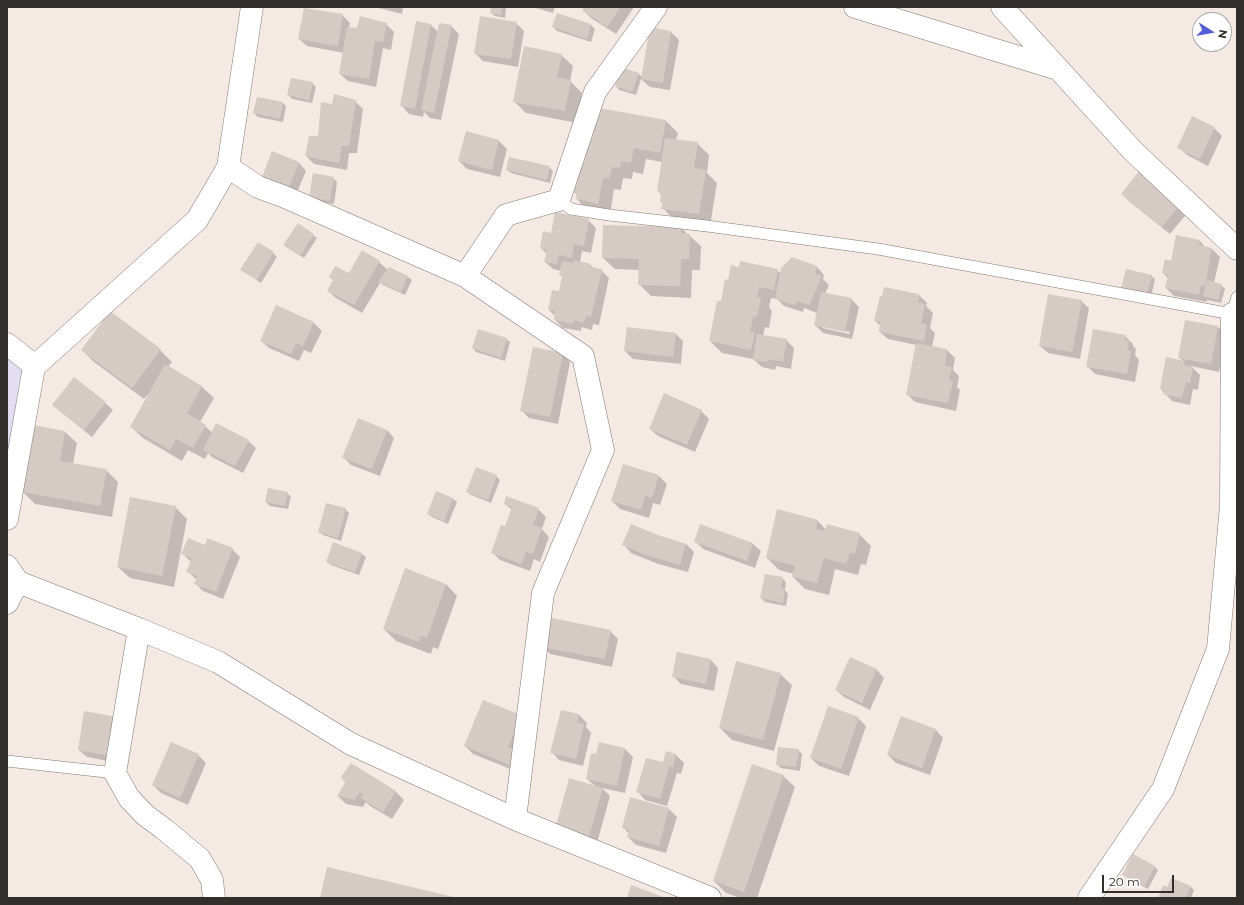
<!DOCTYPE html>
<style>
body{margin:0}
#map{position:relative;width:1244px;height:905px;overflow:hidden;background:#f5e9e3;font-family:Montserrat,sans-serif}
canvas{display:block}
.frame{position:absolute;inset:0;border:8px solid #322e2b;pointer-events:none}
.north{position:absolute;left:1192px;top:12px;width:40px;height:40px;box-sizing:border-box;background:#fff;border:1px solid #adabaa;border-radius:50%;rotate:101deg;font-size:11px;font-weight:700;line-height:16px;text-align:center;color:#322e2b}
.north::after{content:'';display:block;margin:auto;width:14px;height:18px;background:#535dd4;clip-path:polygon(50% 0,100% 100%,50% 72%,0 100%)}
.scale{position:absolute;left:1102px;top:875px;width:72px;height:18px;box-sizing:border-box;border:2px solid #322e2b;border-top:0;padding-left:5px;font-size:12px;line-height:14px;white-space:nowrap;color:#322e2b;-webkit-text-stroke:3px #fff;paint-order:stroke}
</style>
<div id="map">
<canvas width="1244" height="905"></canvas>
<div class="frame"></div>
<div class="north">N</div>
<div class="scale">20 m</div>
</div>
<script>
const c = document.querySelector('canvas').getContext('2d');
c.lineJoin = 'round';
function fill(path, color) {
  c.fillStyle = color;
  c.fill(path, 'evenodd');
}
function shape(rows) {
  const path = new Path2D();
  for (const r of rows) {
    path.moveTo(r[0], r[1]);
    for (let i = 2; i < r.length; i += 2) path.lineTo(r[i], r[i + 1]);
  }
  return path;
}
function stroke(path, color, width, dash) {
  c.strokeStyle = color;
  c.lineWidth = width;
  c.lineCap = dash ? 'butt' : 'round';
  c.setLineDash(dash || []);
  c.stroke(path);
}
const industrial = shape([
 [7,358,25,371,7,463]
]);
const shadow = shape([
 [375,7,403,7,402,14],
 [492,7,505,7,506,8,505,18,495,16,491,13],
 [532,7,555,7,553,13],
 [585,7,634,7,616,34,591,18,583,10],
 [557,14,591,25,595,29,591,42,557,31,553,27],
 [342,15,350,23,349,28,358,29,386,24,394,32,391,50,383,48,376,87,348,81,340,74,344,53,307,46,299,39],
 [417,22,431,25,438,32,451,26,459,34,441,120,430,118,424,112,423,117,409,114,402,106],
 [516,23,524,31,518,67,483,61,475,53],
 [671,32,679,40,670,90,650,87,641,79,636,95,619,90,616,86,638,73,642,77],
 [561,55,573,66,570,81,582,93,577,123,526,113,514,101],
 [312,83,316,87,312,103,292,99,288,95],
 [355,101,363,109,357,153,349,153,347,170,314,164,306,156,319,137,333,105],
 [283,103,286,106,283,122,258,117,254,113],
 [595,108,666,121,678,133,676,140,697,143,709,155,707,173,717,183,710,226,674,220,663,208,663,204,661,201,661,194,658,191,662,162,646,159,643,174,633,172,632,179,623,178,621,190,614,189,610,215,588,211,577,199,577,195,574,192],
 [1214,128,1222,136,1208,166,1187,155,1179,147],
 [467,133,499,141,507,149,500,177,467,169,459,161],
 [299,163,306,171,292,204,267,195],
 [549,167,553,171,550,183,511,173,507,170],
 [1140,171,1189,211,1170,234,1130,202,1122,194],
 [333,178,337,182,334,204,314,201,310,197],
 [588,220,596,228,591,253,582,251,580,262,590,265,594,268,601,270,609,278,599,325,593,324,592,330,581,327,581,331,563,328,555,320,555,316,549,310,559,293,563,277,560,275,561,271,553,269,545,262,547,254,541,248,552,234],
 [298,224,317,238,304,258,288,248],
 [681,228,701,246,700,270,692,270,691,298,651,296,639,284,640,270,615,269,603,258],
 [1200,241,1206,248,1212,249,1220,257,1214,283,1221,285,1225,289,1221,303,1207,300,1207,302,1174,296,1166,288,1168,278,1163,273,1172,262],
 [362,252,379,262,388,270,389,268,408,277,412,280,405,295,383,285,380,283,362,313,336,298,328,291,350,274],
 [273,253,277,257,261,283,242,270],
 [817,267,824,275,823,279,829,285,825,294,851,299,859,307,852,339,823,333,815,325,817,313,804,308,803,312,784,306,777,299,771,298,769,307,772,311,769,328,765,327,763,336,786,340,794,348,791,369,776,366,775,370,762,367,753,359,722,353,710,341,721,303,777,270,781,274],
 [823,326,850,332,849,334,823,328],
 [1151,276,1155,279,1151,297,1126,291],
 [919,295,927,303,926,306,933,313,930,328,935,333,932,347,947,350,955,358,953,370,959,376,957,387,960,390,956,411,915,402,907,394,916,345,888,339,880,332,881,326,875,321],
 [1081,301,1089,308,1080,359,1048,353,1040,346],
 [277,306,314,323,322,331,311,353,304,350,299,361,269,348,261,341],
 [1218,327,1226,335,1219,372,1191,366,1200,375,1198,390,1193,389,1190,405,1172,401,1161,389,1183,361,1179,357],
 [675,333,683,341,681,364,633,359,625,351],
 [1125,336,1133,344,1133,346,1136,349,1135,355,1139,360,1135,382,1095,374,1087,366],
 [506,339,510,342,505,361,476,352,473,348],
 [82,350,160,350,172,362,168,367,202,387,214,398,200,422,212,432,248,441,256,448,243,473,212,457,208,453,205,459,188,450,182,461,143,438,131,427,148,396,147,395,144,399,94,362],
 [562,354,570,362,558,424,529,418,521,410],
 [105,403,113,410,92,437,61,412],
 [701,411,709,419,695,452,658,436,650,429],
 [34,426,65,432,77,443,73,464,106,470,118,482,112,517,35,504,23,492],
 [387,430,394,438,380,476,351,465,343,457],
 [496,476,500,480,491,503,471,495,467,492],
 [659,476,667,484,660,505,653,503,649,518,620,509,612,501],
 [437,492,453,499,457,502,448,524,432,517,428,514],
 [287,493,291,497,288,509,270,506,266,502],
 [505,504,538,509,546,517,542,529,549,537,540,562,534,559,530,571,500,560,492,552,506,528,512,510],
 [175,507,187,519,174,587,130,578,118,567],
 [345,509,349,513,341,541,323,535,319,532],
 [778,510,818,521,826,530,859,534,871,546,866,565,861,564,858,575,835,569,829,595,805,589,793,577,794,574,779,570,767,558],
 [657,536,686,544,694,552,688,572,658,564,631,553,624,545],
 [695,541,753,544,761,551,755,568,703,549],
 [334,544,362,554,366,557,359,575,331,565,327,562],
 [205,546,232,549,240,557,223,599,203,591,195,583,197,580,187,571,191,562,183,554],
 [782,578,786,582,785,590,788,594,786,606,765,602,761,598],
 [446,584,457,596,438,649,433,647,431,654,396,641,384,629],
 [610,631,618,639,612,667,550,654,543,646],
 [851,658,877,670,884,678,870,710,844,697,836,690],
 [711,660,718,668,714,691,681,684,673,676],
 [780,674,792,685,774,751,732,740,720,728],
 [562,711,579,715,587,723,586,727,591,733,583,766,559,760,552,752],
 [85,712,118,763,87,757,79,750],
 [521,716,518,772,473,754,465,746],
 [858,718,866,726,849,776,819,766,811,758],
 [936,730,943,738,930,775,896,763,888,755],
 [625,749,633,757,625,793,602,788,610,796,597,843,557,826,595,786,587,779,597,755],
 [798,750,802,754,800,771,781,768,777,764],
 [667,752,676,755,684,763,681,774,677,773,667,806,645,800,638,792,664,763],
 [198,755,206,763,188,805,161,793,153,785],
 [351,764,396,792,404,800,392,819,370,806,366,802,363,807,346,804,338,796,346,784],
 [783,776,795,787,757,898,741,898,726,893,714,881],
 [669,809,677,817,666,853,636,845,628,837,629,834,623,827],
 [1155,867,1158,870,1148,889,1127,878,1123,874],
 [1191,887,1194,890,1191,898,1159,898,1168,888]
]);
const building = shape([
 [491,7,502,7,501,15,490,13],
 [584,7,621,7,607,27,582,10],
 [304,8,343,14,338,46,298,39],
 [557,13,591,24,587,39,552,27],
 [360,16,387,23,383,42,375,41,369,79,339,74,347,27,357,28],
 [480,16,517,22,511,59,474,54],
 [416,21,431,24,415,109,400,106],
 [439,23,452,25,434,113,421,110],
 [650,27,671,31,663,83,641,79],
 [524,46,562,54,557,77,571,80,565,111,513,102],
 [621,67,639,73,632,92,615,86],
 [291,78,313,82,309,100,287,95],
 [334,94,356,100,349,146,342,146,339,163,305,156,309,136,318,136,321,102,332,104],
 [257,97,283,102,280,119,253,113],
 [594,107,666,120,660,153,634,148,631,163,621,161,620,168,612,167,609,179,603,178,598,204,576,199,577,193,573,192],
 [1192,116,1215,127,1200,159,1177,148],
 [466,131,499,140,492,170,458,161],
 [665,138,698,142,694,168,706,170,699,214,661,209,663,202,660,202,661,192,657,191],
 [272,151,299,162,285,197,258,187],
 [509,157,550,166,547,180,506,170],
 [1140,170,1181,203,1162,227,1121,194],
 [313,173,334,177,330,201,309,197],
 [555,212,589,219,584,246,574,244,572,258,559,255,557,264,544,262,547,250,540,248,543,231,551,233],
 [298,223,314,234,300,256,283,245],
 [603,225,681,227,681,233,690,234,689,259,681,259,680,286,638,285,639,259,602,258],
 [1176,235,1200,240,1199,245,1212,248,1205,286,1201,285,1199,295,1165,288,1168,275,1162,273,1165,259,1171,261],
 [258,242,274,252,257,280,240,270],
 [362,250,380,261,354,305,327,291,333,280,329,277,335,266,349,273],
 [792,257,817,266,815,274,822,276,809,305,797,301,795,305,775,299,781,268],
 [574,260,591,264,590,267,602,269,591,317,586,316,584,323,574,320,573,324,554,320,555,311,548,310,552,290,559,291,562,276,559,275,562,261,573,263],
 [740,261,778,269,774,290,759,287,757,297,761,298,757,317,753,316,750,332,755,333,751,350,709,341,717,301,721,301,725,279,728,280,731,265,739,267],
 [389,267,408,276,401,292,378,282],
 [1126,269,1152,275,1147,294,1121,288],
 [1207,280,1222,284,1218,300,1203,296],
 [884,287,919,294,918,302,925,304,921,323,927,324,924,341,879,332,880,322,874,321,880,296,882,296],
 [821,292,852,298,845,332,814,325],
 [1048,294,1082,300,1072,352,1039,346],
 [276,305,314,322,303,346,296,343,291,354,260,341],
 [110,311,161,349,132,388,81,350],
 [1185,320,1218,326,1211,364,1178,358],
 [627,327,676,333,673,357,624,351],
 [478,329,507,338,501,358,472,348],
 [1093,329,1126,335,1125,340,1129,341,1127,350,1131,351,1127,374,1086,367],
 [757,334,787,339,783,362,768,359,767,362,753,360],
 [916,343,947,349,945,366,952,367,949,380,953,381,948,403,906,395],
 [533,347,563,353,550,417,520,411],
 [1166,357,1185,361,1184,365,1193,367,1190,383,1186,382,1182,398,1163,394,1164,390,1160,389],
 [165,364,202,386,187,413,206,425,193,448,176,439,170,450,130,427],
 [74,377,106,402,84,430,52,405],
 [664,393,702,410,687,445,649,429],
 [358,418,387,430,372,469,342,458],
 [216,423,249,440,235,466,203,450],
 [33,425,65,431,60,461,107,469,100,506,22,492],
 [623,464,659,475,652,498,645,496,641,510,611,501],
 [476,467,497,475,488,500,466,492],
 [268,488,288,492,285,506,265,502],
 [436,491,453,498,444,521,427,514],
 [506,496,539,508,533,525,542,528,533,554,526,552,522,564,491,553,501,525,505,526,512,507,504,504],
 [130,497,176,506,162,576,117,567],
 [326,503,346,508,338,538,318,532],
 [777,509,818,520,816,529,825,531,827,524,860,533,855,554,850,553,846,564,824,558,817,583,792,577,795,566,766,558],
 [631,524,658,535,686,544,680,565,649,556,622,545],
 [700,524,753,543,747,561,694,542],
 [188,538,205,545,207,538,233,548,216,592,194,584,197,576,186,572,192,558,181,554],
 [333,542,362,553,355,572,326,562],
 [405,568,446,584,427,638,421,636,419,642,383,629],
 [765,574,783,577,781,588,785,589,783,603,760,598],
 [547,617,611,630,605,659,541,647],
 [677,652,711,659,706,684,672,677],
 [850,657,877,669,862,703,835,690],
 [736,661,781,673,763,740,719,728],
 [483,700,521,715,508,747,516,750,510,765,464,746],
 [828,706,859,717,841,769,810,758],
 [561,710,579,714,577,722,584,724,576,759,550,753],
 [84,711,117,717,110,756,78,750],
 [901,716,936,729,922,768,887,755],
 [171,742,199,754,180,798,152,785],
 [599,742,625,748,617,786,586,779,591,753,596,754],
 [778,747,799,749,796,767,776,765],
 [666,751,676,754,673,767,669,766,660,799,636,792,646,758,663,762],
 [351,763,396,791,383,812,361,798,364,793,358,794,355,800,337,796,345,783,341,777],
 [752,764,784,775,744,892,713,881],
 [569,778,603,788,589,836,556,826],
 [630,797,669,808,659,846,627,837,629,830,622,828],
 [1133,854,1155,866,1144,887,1122,875],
 [327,867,454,897,454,898,320,898],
 [1171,878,1191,886,1186,898,1158,898,1163,885,1167,887],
 [631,885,666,898,627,898]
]);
const service = shape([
 [559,200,571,209,609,215,707,226,878,249,1232,314,1237,297],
 [7,761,115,773]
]);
const minor = shape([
 [855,7,1058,69],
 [1002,7,1133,151,1237,249],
 [228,167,258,187,285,197,465,276,583,356,603,450,543,593,515,819],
 [465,276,506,215,559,200,595,92,656,7],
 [7,344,35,366],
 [7,519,34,367,197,220,228,167,252,7],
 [7,566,18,582,139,629,218,662,351,744,515,819,710,898],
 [7,603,18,582],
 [139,629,115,773,129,798,145,815,164,829,200,859,212,880,214,898],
 [1089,898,1163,789,1218,649,1231,506,1232,314]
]);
fill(industrial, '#e4def3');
fill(shadow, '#0003');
fill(building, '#d6cac4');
stroke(service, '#837873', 12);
stroke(minor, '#837873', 23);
stroke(service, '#fff', 11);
stroke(minor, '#fff', 22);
</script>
